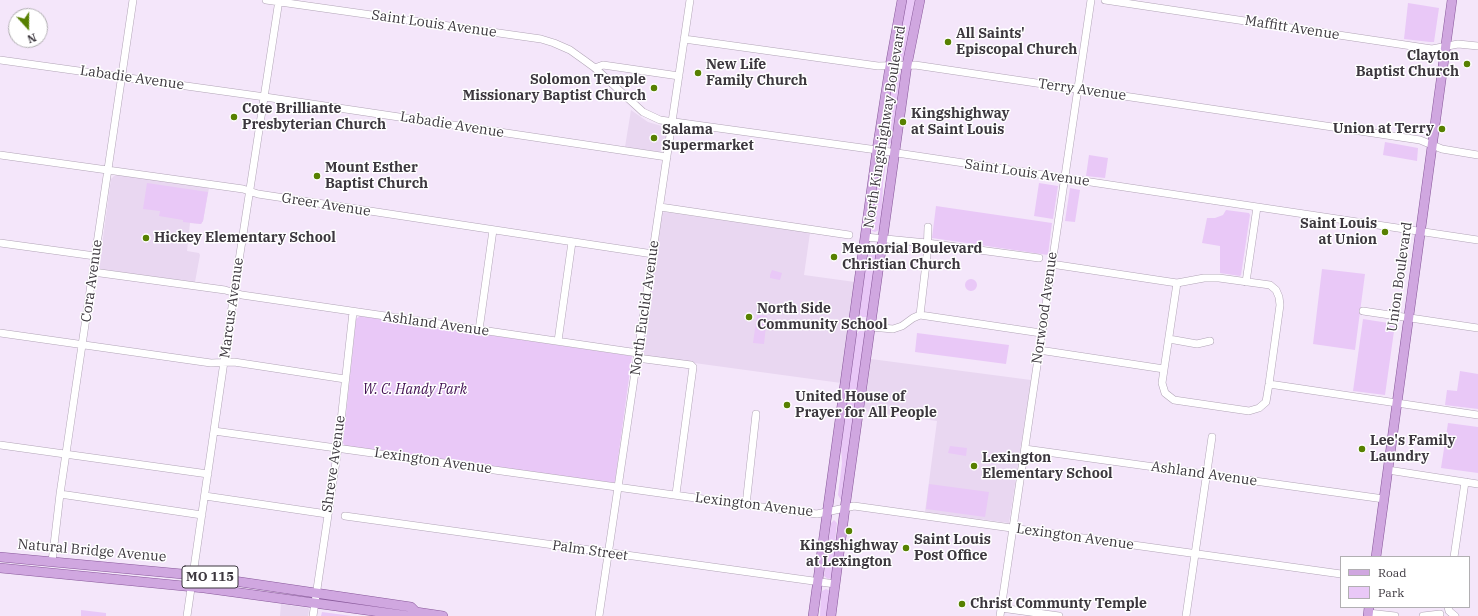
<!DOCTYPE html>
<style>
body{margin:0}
#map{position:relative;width:1478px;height:616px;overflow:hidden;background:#f4e6fa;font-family:"IBM Plex Serif",serif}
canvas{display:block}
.legend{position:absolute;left:1340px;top:556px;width:130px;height:52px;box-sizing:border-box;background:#fff;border:1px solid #b1afb2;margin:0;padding:5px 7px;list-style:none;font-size:12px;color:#3c373e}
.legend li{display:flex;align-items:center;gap:8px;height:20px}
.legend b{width:20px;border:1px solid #b1afb2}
.north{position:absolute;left:8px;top:8px;width:40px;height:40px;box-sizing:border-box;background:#fff;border:1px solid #b1afb2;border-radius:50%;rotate:159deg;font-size:11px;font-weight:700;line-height:16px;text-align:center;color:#3c373e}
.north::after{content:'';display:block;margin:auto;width:14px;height:18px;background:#578001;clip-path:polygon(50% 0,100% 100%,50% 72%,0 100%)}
</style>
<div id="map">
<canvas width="1478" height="616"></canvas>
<ul class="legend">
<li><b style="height:5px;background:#d0a7e0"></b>Road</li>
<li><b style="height:11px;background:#e9c8f7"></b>Park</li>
</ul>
<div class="north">N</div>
</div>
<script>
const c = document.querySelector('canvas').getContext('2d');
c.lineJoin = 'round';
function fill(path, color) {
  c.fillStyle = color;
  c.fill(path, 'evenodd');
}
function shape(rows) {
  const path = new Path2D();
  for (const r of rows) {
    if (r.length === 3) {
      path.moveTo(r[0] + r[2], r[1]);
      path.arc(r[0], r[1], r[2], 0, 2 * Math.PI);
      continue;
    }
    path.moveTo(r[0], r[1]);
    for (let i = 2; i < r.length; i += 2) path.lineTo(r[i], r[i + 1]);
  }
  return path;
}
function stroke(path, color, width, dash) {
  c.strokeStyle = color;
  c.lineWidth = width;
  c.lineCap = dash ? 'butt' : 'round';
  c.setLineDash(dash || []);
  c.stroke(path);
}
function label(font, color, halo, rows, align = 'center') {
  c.font = font + ' "IBM Plex Serif",serif';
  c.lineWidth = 3;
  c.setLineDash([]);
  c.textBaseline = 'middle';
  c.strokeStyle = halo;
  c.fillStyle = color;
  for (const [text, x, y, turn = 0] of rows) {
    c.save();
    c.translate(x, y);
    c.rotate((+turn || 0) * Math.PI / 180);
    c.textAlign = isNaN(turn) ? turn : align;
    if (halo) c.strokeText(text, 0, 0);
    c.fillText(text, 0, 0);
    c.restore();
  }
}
const built = shape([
 [631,110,648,122,665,127,667,132,663,151,659,152,625,147],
 [118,175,209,188,203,221,201,224,190,223,187,251,199,253,200,255,195,282,100,269,99,267,111,179,114,176],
 [665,212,810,233,804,275,855,282,841,383,643,356,642,352,662,213],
 [871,359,1031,380,1009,523,925,512,937,421,864,411],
 [281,604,308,608,309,609,308,616,280,616]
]);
const green = shape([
 [906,0,915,0,904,59,901,61,897,60,896,57],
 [1408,3,1439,8,1434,42,1430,42,1404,39],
 [899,72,901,75,901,79,891,143,888,145,885,144,893,75,894,74],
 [1385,142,1418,148,1417,161,1383,155],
 [1089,155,1108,158,1105,178,1086,176],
 [883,160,886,163,883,183,882,213,879,230,875,232,872,231,871,229,880,162],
 [147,183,208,192,203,221,201,224,183,222,183,220,159,216,160,211,143,209],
 [1039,183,1058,186,1053,219,1034,216],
 [1070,188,1080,190,1075,222,1065,221],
 [936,206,1052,223,1048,255,932,238],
 [1226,210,1249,213,1250,215,1241,275,1240,276,1220,273,1220,246,1202,243,1207,218,1215,218,1223,215],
 [872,244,876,246,877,248,868,315,867,317,862,317,859,314,868,248],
 [1322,269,1365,274,1355,350,1313,344],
 [772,270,782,273,780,280,770,278,770,275],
 [971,285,6],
 [757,315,767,316,764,344,753,343],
 [360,316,632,356,615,481,614,483,345,446,343,443,356,319],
 [1363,319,1395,324,1385,395,1353,391],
 [859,331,864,331,865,333,842,500,841,500,838,495,842,463,841,447,856,335],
 [917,333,1009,345,1006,364,915,352],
 [1460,371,1478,374,1478,409,1445,405,1447,390,1457,391],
 [1448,423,1478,427,1478,473,1441,468],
 [950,446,967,448,966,456,948,453],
 [929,484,989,492,985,517,926,509],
 [834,520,837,523,834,552,833,575,831,578,828,579,824,576,831,523],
 [826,589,830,591,828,616,820,616,821,593,822,591],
 [81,610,106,613,106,616,81,616],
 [322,612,352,616,321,616]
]);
const minor = shape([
 [266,0,541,39,554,43,570,50,584,60,595,68,643,112,660,120,877,150,1478,240],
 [1105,0,1432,49,1458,44,1478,46],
 [684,39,878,66,915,65,1420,140,1442,149,1478,155],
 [0,60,265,97,667,157],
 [595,68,603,65,679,76],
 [0,155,243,189,258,194,653,254],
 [660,207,849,235],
 [865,237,927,243,1039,258],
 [0,243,95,256],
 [1051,264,1177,283,1204,278,1219,278,1270,285,1276,290,1279,297,1280,305,1269,384,1266,402,1259,408,1249,411,1174,400,1165,393,1162,383,1177,283],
 [93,272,225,290,242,295,638,353],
 [1246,282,1257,207],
 [1363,311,1478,328],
 [920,315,927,255,928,227],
 [853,324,871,327,893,329,902,326,913,318,920,315,1041,333],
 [479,330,493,230],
 [0,333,211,363,234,362,345,379],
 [1169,339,1197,344,1210,341],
 [558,341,572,242],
 [1039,350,1164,369],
 [637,358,691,365,693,367,676,494],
 [1269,384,1478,415],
 [214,431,746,505,817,514,854,506,1341,574],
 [0,445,208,474],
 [1025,449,1384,499],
 [1388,470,1478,484],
 [60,494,202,515],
 [205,496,327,514],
 [746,505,756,414],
 [345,516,835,584],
 [1454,557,1465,482],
 [52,562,60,494,133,0],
 [1448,607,1449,611,1455,616],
 [1001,608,1059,616],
 [1368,613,1395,616],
 [187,616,234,293,279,0],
 [313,616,338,448,353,312],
 [599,616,690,0],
 [1000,616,1091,0],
 [1186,616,1212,437],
 [1423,616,1440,614]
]);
const major = shape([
 [0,557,193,575,411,607,416,612,443,616],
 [1376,557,1452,0],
 [0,568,204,588,409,616,416,612],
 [813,616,877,150,890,66,902,0],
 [831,616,845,508,907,65,920,0],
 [1368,616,1369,607]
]);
const markers = [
 [948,42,4,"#578001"],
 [1467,64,4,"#578001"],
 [698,73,4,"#578001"],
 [654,88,4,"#578001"],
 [234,117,4,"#578001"],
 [903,122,4,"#578001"],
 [1442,129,4,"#578001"],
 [654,138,4,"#578001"],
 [317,176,4,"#578001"],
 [1385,232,4,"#578001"],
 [146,238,4,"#578001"],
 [834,257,4,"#578001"],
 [749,317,4,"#578001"],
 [787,405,4,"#578001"],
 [1362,449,4,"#578001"],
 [974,466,4,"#578001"],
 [849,531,4,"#578001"],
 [906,548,4,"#578001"],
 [962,604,4,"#578001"]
];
const shields = [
 [210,577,56]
];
const shieldNames = [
 ["MO 115",210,577]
];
const streetNames = [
 ["Saint Louis Avenue",434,24,8],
 ["Maffitt Avenue",1292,28,9],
 ["Labadie Avenue",132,78,8],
 ["Terry Avenue",1082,90,8],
 ["Labadie Avenue",452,125,9],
 ["North Kingshighway Boulevard",885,127,-81],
 ["Saint Louis Avenue",1027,173,8],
 ["Greer Avenue",326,205,9],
 ["Union Boulevard",1400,277,-82],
 ["Cora Avenue",92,281,-82],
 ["Marcus Avenue",232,308,-82],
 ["North Euclid Avenue",645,308,-82],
 ["Norwood Avenue",1045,308,-82],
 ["Ashland Avenue",436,324,8],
 ["Lexington Avenue",433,461,8],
 ["Shreve Avenue",334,464,-82],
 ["Ashland Avenue",1204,474,8],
 ["Lexington Avenue",754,505,7],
 ["Lexington Avenue",1075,537,8],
 ["Natural Bridge Avenue",92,551,5],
 ["Palm Street",590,551,8]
];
const poiNames = [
 ["All Saints'",956,34],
 ["Episcopal Church",956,50],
 ["Clayton",1459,56,"right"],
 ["Baptist Church",1459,72,"right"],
 ["New Life",706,65],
 ["Family Church",706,81],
 ["Solomon Temple",646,80,"right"],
 ["Missionary Baptist Church",646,96,"right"],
 ["Cote Brilliante",242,109],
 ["Presbyterian Church",242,125],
 ["Kingshighway",911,114],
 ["at Saint Louis",911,130],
 ["Union at Terry",1434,129,"right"],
 ["Salama",662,130],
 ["Supermarket",662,146],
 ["Mount Esther",325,168],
 ["Baptist Church",325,184],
 ["Saint Louis",1377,224,"right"],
 ["at Union",1377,240,"right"],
 ["Hickey Elementary School",154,238],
 ["Memorial Boulevard",842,249],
 ["Christian Church",842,265],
 ["North Side",757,309],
 ["Community School",757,325],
 ["United House of",795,397],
 ["Prayer for All People",795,413],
 ["Lee's Family",1370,441],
 ["Laundry",1370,457],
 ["Lexington",982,458],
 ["Elementary School",982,474],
 ["Saint Louis",914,540],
 ["Post Office",914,556],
 ["Kingshighway",849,546,"center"],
 ["at Lexington",849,562,"center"],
 ["Christ Communty Temple",970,604]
];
const parkNames = [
 ["W. C. Handy Park",415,390]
];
fill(built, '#e9d7f1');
fill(green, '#e9c8f7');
stroke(minor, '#b1a4b6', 8);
stroke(major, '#88599a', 10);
stroke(minor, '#fff', 7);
stroke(major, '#d0a7e0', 9);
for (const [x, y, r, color] of markers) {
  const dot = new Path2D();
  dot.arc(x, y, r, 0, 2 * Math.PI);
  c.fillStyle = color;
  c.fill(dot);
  stroke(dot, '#fff', 1.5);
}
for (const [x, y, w] of shields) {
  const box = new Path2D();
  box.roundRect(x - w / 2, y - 11, w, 22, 3);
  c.fillStyle = '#fff';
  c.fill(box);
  stroke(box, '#3c373e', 1);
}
label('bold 13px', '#3c373e', null, shieldNames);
label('14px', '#3c373e', '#fff', streetNames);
label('bold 14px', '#3c373e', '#fff', poiNames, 'left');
label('italic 14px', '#410f52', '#fff', parkNames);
</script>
